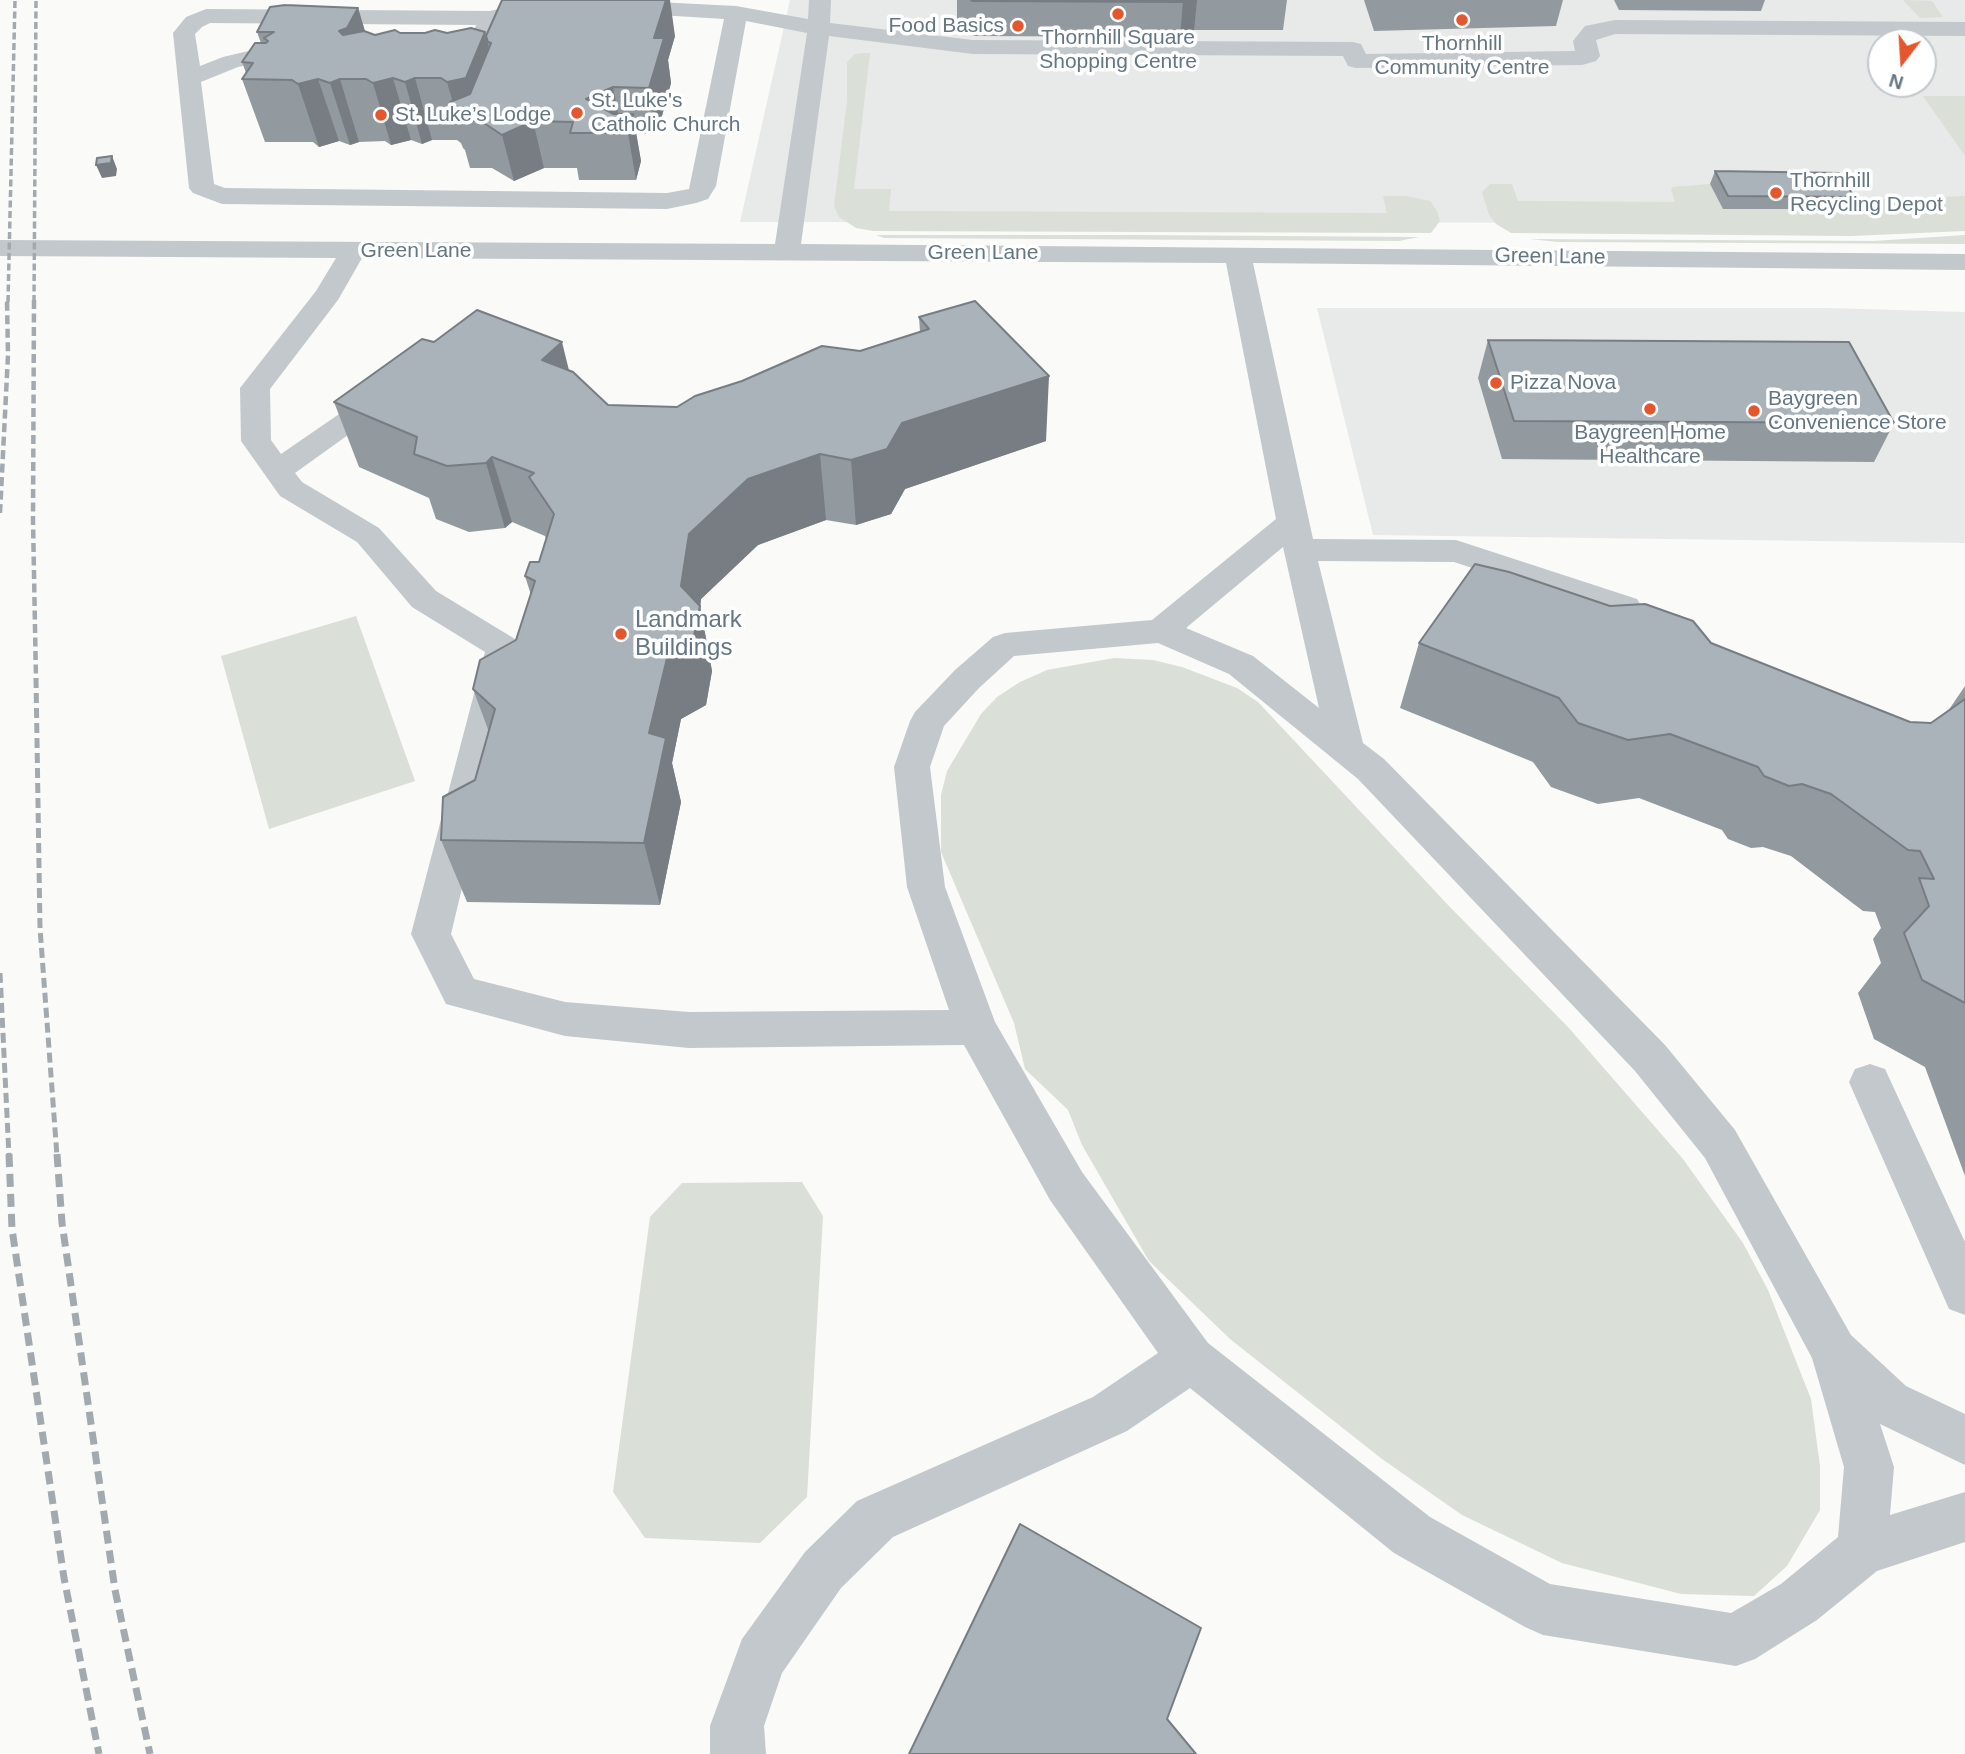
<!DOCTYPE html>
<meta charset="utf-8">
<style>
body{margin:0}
#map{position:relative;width:1965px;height:1754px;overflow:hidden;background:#fafaf8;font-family:Arial,sans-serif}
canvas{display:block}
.north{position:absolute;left:1867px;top:28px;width:70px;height:70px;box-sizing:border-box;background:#fff;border:2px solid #c1c8cd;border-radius:50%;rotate:197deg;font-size:19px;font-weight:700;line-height:28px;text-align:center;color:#657683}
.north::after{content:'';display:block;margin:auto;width:24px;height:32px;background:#e4572e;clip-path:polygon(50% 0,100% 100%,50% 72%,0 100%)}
</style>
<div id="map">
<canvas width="1965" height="1754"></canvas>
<div class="north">N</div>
</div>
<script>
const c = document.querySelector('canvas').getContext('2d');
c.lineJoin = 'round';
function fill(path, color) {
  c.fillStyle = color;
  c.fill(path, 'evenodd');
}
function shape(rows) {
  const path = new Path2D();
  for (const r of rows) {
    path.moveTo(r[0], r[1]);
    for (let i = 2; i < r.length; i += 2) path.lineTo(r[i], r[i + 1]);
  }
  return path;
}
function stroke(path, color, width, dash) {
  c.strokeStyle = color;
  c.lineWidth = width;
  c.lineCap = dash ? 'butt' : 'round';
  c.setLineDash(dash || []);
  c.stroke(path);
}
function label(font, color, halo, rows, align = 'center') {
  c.font = font + ' Arial,sans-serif';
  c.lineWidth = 7;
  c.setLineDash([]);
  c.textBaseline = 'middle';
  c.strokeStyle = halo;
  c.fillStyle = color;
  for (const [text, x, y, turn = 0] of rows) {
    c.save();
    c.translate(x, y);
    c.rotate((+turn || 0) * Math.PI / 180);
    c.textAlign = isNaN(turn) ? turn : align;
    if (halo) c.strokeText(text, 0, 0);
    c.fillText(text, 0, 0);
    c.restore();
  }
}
const built = shape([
 [790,0,1965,0,1965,223,740,222],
 [1881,42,1923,42,1923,84,1881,84],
 [1317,308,1826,308,1965,312,1965,543,1373,535]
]);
const green = shape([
 [1903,0,1932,1,1943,17,1920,18],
 [863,53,870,53,854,189,891,189,889,211,1387,213,1383,196,1406,196,1430,201,1437,211,1440,221,1431,233,873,231,856,228,839,217,834,206,847,101,847,62,855,54],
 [1923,96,1965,96,1965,156],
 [1490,184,1512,184,1518,201,1675,202,1671,189,1673,187,1710,184,1723,209,1847,209,1843,201,1965,196,1965,231,1851,236,1511,233,1496,224,1489,215,1482,192],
 [876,235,1134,235,1419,237,1399,241,884,238],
 [1965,235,1965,244,1558,242,1530,239,1874,241],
 [356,616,415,781,269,829,221,656],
 [1114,658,1153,660,1182,667,1237,688,1258,702,1448,905,1568,1027,1683,1159,1743,1243,1768,1290,1811,1399,1820,1466,1820,1510,1787,1566,1754,1596,1681,1594,1562,1563,1462,1515,1382,1459,1230,1339,1149,1261,1082,1145,1068,1110,1025,1069,1014,1023,941,852,941,795,947,771,981,714,997,697,1020,682,1047,670],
 [802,1182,823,1216,807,1497,760,1543,645,1538,613,1492,650,1217,682,1183]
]);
const minor = shape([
 [537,0,552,0,555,5,552,10,500,22,488,58,484,63,476,65,452,65,444,63,440,58,444,53,467,51,476,25,210,23,202,27,195,34,200,66,223,57,257,49,298,49,306,51,310,56,306,61,298,63,257,63,238,67,201,82,214,184,225,188,667,193,689,189,724,19,610,12,607,7,610,2,618,0,736,6,808,19,809,0,831,0,830,23,973,40,1353,42,1361,44,1366,54,1575,51,1573,41,1585,26,1615,20,1965,22,1965,36,1615,34,1596,40,1600,56,1596,61,1582,65,1356,68,1348,66,1343,56,973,54,829,36,801,244,1965,254,1965,270,1253,263,1313,539,1456,540,1637,599,1642,607,1637,615,1625,618,1454,562,1318,561,1363,743,1384,759,1665,1045,1735,1130,1851,1335,1906,1386,1965,1414,1965,1465,1880,1424,1894,1467,1890,1515,1965,1492,1965,1542,1877,1571,1817,1620,1755,1659,1736,1666,1543,1635,1525,1627,1394,1553,1190,1388,1127,1431,893,1537,841,1588,782,1673,764,1726,766,1754,710,1754,710,1726,742,1639,805,1552,857,1501,1093,1397,1158,1353,1050,1200,964,1045,689,1048,565,1036,446,1004,411,934,485,652,412,607,357,542,280,496,241,441,240,388,316,291,336,258,0,256,0,240,775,244,807,33,746,21,716,186,708,199,696,203,667,209,222,204,193,193,189,188,173,33,186,17,206,9,490,11,537,0],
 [362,258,1226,263,1276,519,1152,620,1005,633,993,637,955,670,915,712,910,721,894,767,907,887,949,1010,689,1012,565,1002,474,979,451,934,520,647,515,639,436,591,379,528,302,482,295,473,394,402,399,396,394,390,384,387,374,390,281,454,271,440,270,389,338,300,362,258],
 [1283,547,1319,708,1253,656,1186,628,1283,547],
 [1158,643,1229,674,1358,779,1635,1071,1705,1158,1812,1358,1844,1467,1838,1537,1781,1584,1731,1613,1550,1584,1430,1517,1208,1343,1082,1172,995,1022,945,887,930,767,944,726,979,688,1014,656,1158,643],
 [1870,1064,1885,1069,1965,1242,1965,1315,1949,1309,1849,1082,1855,1069,1870,1064]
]);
const railFar3 = shape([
 [8,302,15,0],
 [34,302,36,0]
]);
const railFar2 = shape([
 [34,300,33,520,36,680],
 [0,513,8,355,7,300]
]);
const railFar1 = shape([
 [36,678,40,928,57,1156],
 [0,973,9,1156]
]);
const rail = shape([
 [9,1154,12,1229,64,1578,99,1754],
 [57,1154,62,1223,115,1590,150,1754]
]);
const wall = shape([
 [957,0,1287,0,1283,30,1194,30,1180,37,974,36,957,29],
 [1364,0,1563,0,1556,26,1374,31],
 [1614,0,1765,0,1761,11,1619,10],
 [358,8,365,31,375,35,400,33,447,33,485,32,486,36,675,36,668,60,671,83,657,134,636,134,641,161,636,180,579,180,577,168,544,168,514,181,492,168,470,168,465,150,463,148,461,143,457,140,432,140,422,144,411,140,391,145,385,141,359,142,350,145,339,141,319,147,313,142,265,142,242,79,246,73,242,62,261,43,257,32],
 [1715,171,1854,197,1848,209,1723,209,1710,184],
 [919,317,1046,441,905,489,891,514,856,525,826,520,758,545,701,599,700,606,712,671,706,705,681,719,672,763,681,802,660,905,467,902,441,840,475,780,489,732,473,689,516,640,531,595,525,576,539,562,546,539,545,536,512,522,505,528,469,532,436,519,429,498,359,467,334,402,434,342,569,371,608,405,677,407,920,332],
 [1488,340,1894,423,1874,462,1502,459,1478,378],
 [1419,643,1711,643,1910,722,1931,723,1948,711,1965,686,1965,1176,1925,1067,1874,1039,1858,993,1881,963,1873,939,1881,928,1875,912,1863,911,1791,856,1763,847,1751,848,1728,839,1722,830,1639,798,1598,804,1551,787,1533,762,1400,708]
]);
const shadedWall = shape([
 [666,0,670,0,675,36,668,60,671,83,657,134,649,88,654,38],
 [1187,0,1197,0,1194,30,1180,37,1183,2],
 [358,8,376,69,366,79,339,31],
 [485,32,500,93,463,110,453,103,447,82],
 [393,78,411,140,391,145,373,83],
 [415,78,432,140,422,144,405,82],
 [318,79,339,141,319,147,298,84],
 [340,79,359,142,350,145,330,83],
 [613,87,622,133,586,99],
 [633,114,641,161,636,180,628,133],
 [533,121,544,168,514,181,502,135],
 [112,156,117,169,116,176,102,178,96,165],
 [562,342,578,407,542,360],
 [1049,376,1046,441,905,489,891,514,856,525,851,460,902,423],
 [820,454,826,520,758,545,701,599,700,610,700,606,712,671,706,705,681,719,672,763,681,802,660,905,644,843,649,733,681,586,689,534,748,479],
 [492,457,512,522,505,528,486,463]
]);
const building = shape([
 [502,0,666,0,654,38,664,38,649,88,613,87,586,99,613,114,633,114,628,133,570,133,573,122,533,121,502,135,481,121,458,121,463,110,450,102,470,94,491,43,488,42,486,36,502,0],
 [971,0,1187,0,1183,2,973,1,971,0],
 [285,5,358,8,347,28,339,31,343,35,364,31,375,35,395,30,400,33,425,33,435,30,447,33,471,28,485,32,466,78,447,82,441,78,415,78,405,82,393,78,373,83,366,79,340,79,330,83,318,79,298,84,292,80,242,79,253,63,242,62,255,43,266,43,268,41,264,38,274,32,257,32,270,7,285,5],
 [112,156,111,163,96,165,97,158,112,156],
 [1715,171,1839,173,1854,197,1728,196,1715,171],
 [975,301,1049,376,902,423,887,449,851,460,820,454,748,479,689,534,681,586,700,606,693,641,668,654,649,733,666,738,644,843,441,840,443,797,475,780,495,709,473,689,480,660,516,640,535,581,525,576,530,562,539,562,554,514,529,477,534,473,492,457,486,463,447,466,414,454,417,437,334,402,422,339,434,342,477,310,562,342,542,360,573,372,608,405,677,407,695,396,742,381,822,346,860,351,929,329,919,317,975,301],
 [1488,340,1849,342,1894,423,1514,421,1488,340],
 [1475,564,1509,572,1610,606,1645,604,1693,621,1711,643,1910,722,1931,723,1965,699,1965,1003,1922,980,1904,933,1929,906,1919,878,1934,879,1920,851,1908,850,1831,794,1802,784,1789,786,1764,776,1758,767,1670,734,1628,740,1578,723,1559,698,1419,643,1475,564],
 [1020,1524,1201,1628,1167,1719,1196,1754,909,1754,1020,1524]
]);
const markers = [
 [1118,14,7,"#e4572e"],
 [1462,20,7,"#e4572e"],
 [1018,26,7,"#e4572e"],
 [577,113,7,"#e4572e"],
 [381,115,7,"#e4572e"],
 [1776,193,7,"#e4572e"],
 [1496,383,7,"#e4572e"],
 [1650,409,7,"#e4572e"],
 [1754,411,7,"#e4572e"],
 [621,634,7,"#e4572e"]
];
const farPoinames = [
 ["Food Basics",1004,26,"right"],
 ["Thornhill Square",1118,38,"center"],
 ["Shopping Centre",1118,62,"center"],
 ["Thornhill",1462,44,"center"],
 ["Community Centre",1462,68,"center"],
 ["St. Luke's",591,101],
 ["Catholic Church",591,125],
 ["St. Luke’s Lodge",395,115],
 ["Thornhill",1790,181],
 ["Recycling Depot",1790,205],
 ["Pizza Nova",1510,383],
 ["Baygreen",1768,399],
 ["Convenience Store",1768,423],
 ["Baygreen Home",1650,433,"center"],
 ["Healthcare",1650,457,"center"]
];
const farStreetnames = [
 ["Green Lane",416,251],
 ["Green Lane",983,253],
 ["Green Lane",1550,257,1]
];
const poiNames = [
 ["Landmark",635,620],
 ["Buildings",635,648]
];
fill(built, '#e8e9e9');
fill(green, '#dadfd7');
fill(minor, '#c3c8cc');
stroke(railFar3, '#a2aab0', 3.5, [7, 3.5]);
stroke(railFar2, '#a2aab0', 4.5, [9, 4.5]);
stroke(railFar1, '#a2aab0', 5, [10, 5]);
stroke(rail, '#a2aab0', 7, [13, 7]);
fill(wall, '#929a9f');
fill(shadedWall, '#777d82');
fill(building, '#aab3b9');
stroke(building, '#777d82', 2);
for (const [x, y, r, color] of markers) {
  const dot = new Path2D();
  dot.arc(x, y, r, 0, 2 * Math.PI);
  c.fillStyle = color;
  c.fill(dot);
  stroke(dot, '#fff', 2.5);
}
label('21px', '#657683', '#fff', farPoinames, 'left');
label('21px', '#657683', '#fff', farStreetnames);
label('24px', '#657683', '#fff', poiNames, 'left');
</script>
